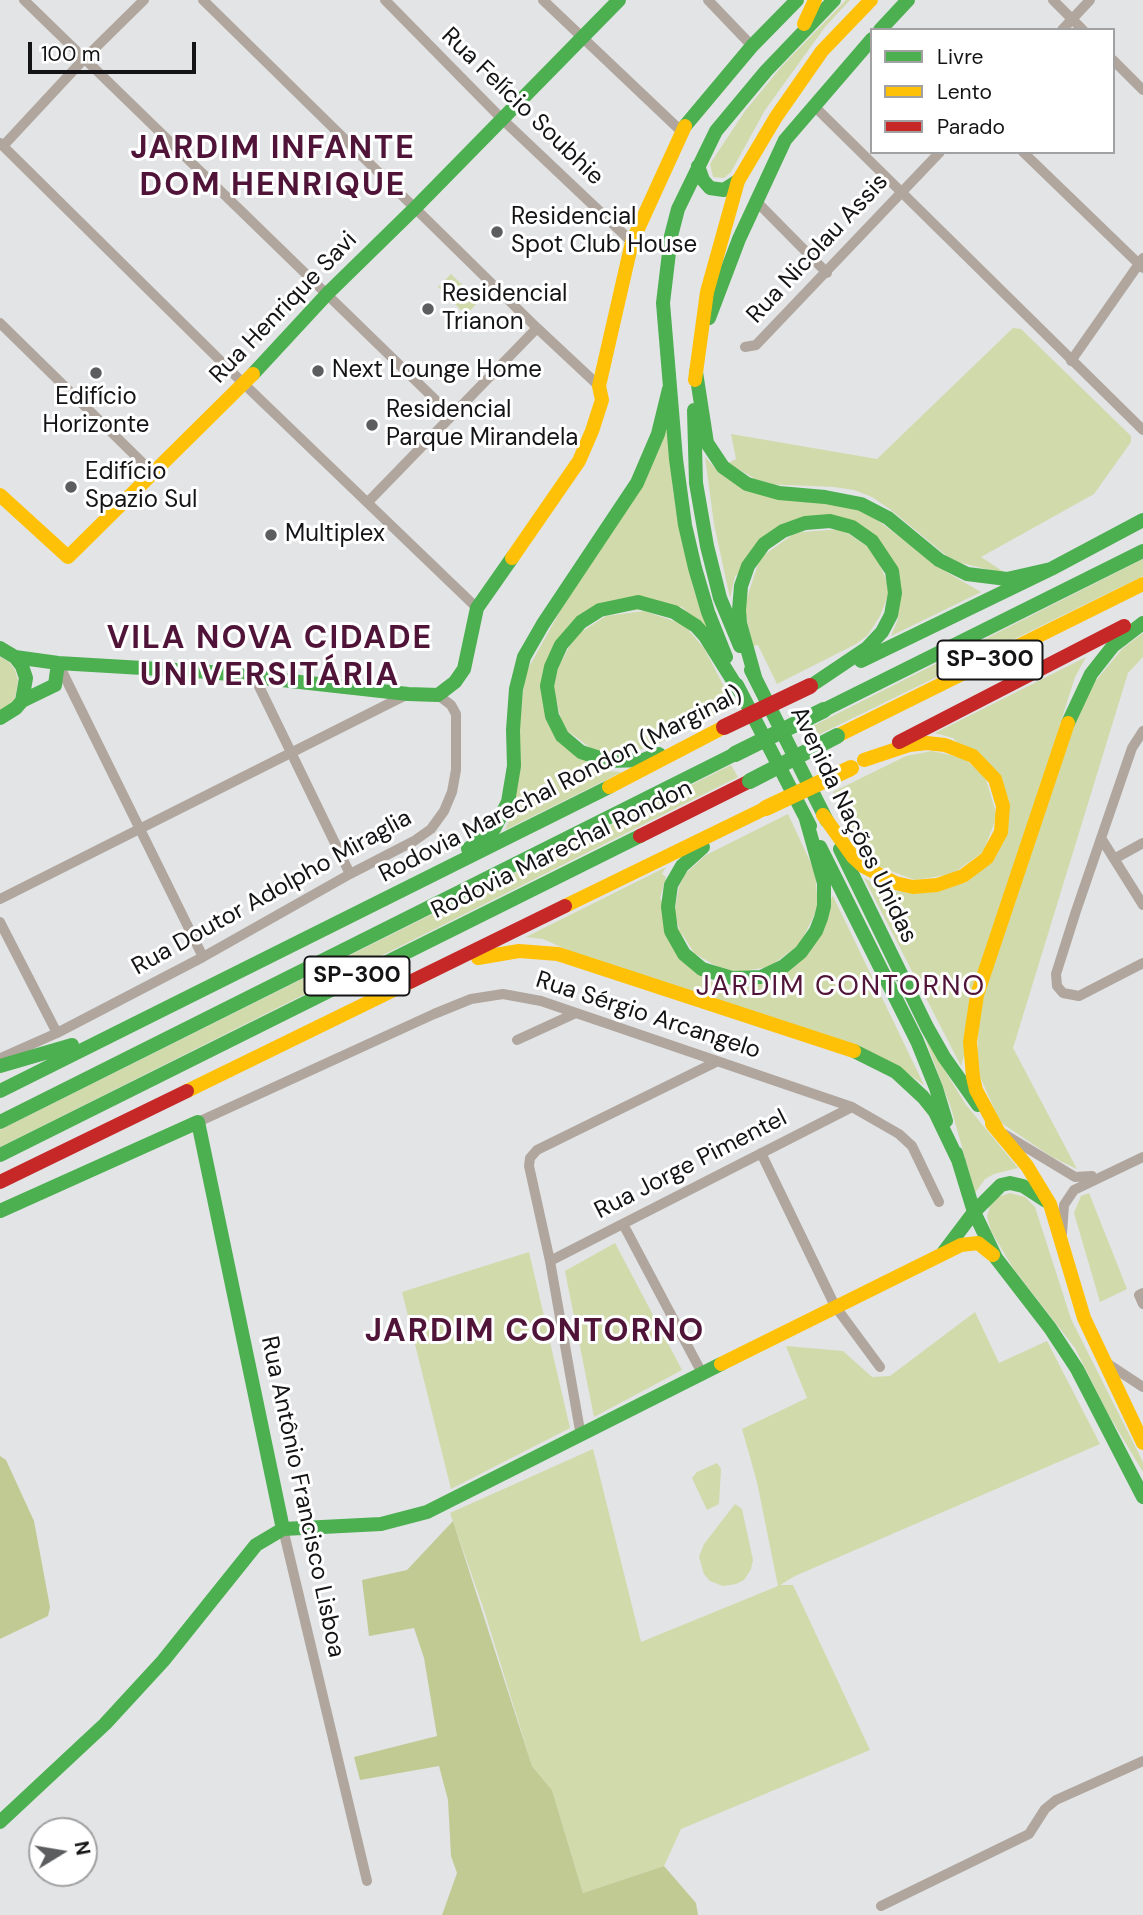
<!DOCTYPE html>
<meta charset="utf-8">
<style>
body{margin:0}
#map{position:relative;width:1143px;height:1915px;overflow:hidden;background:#e2e4e6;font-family:"DM Sans",sans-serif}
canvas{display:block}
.legend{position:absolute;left:870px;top:28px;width:245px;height:126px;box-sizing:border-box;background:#fff;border:2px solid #a1a1a2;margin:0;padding:9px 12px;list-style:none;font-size:21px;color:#141416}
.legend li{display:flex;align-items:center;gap:14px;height:35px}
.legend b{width:35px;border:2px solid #a1a1a2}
.north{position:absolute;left:28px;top:1817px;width:70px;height:70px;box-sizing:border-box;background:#fff;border:2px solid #a1a1a2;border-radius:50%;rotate:79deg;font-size:19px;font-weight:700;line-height:28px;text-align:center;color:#141416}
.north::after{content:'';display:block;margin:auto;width:24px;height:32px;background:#5c5d5f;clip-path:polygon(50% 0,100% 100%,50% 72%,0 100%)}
.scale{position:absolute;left:28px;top:42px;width:168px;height:32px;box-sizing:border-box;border:4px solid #141416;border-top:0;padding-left:9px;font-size:21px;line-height:24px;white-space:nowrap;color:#141416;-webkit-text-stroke:5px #fff;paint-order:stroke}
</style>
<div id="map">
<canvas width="1143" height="1915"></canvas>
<ul class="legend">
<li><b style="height:9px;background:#4caf50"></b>Livre</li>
<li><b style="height:9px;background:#ffc107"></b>Lento</li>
<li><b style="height:9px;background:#c62828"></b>Parado</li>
</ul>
<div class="north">N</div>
<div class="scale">100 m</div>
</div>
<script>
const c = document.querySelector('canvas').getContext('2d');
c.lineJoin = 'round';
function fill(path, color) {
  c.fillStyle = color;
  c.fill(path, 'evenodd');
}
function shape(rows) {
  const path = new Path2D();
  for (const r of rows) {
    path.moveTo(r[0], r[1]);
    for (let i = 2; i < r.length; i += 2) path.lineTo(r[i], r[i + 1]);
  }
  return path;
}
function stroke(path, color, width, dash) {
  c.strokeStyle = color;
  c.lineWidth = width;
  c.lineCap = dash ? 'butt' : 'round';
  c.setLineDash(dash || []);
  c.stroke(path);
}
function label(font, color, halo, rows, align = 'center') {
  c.font = font + ' "DM Sans",sans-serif';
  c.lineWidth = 6;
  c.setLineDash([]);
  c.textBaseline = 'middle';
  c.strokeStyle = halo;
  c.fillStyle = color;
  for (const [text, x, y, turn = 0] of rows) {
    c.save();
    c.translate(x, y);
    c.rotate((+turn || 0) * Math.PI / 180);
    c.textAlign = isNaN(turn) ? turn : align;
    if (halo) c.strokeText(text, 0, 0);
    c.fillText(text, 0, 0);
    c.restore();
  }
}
const green = shape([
 [846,0,850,0,825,27,765,110,731,172,724,178,713,177,710,164,745,111,782,66],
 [451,274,479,301,466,315,438,287],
 [1013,328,1021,329,1131,436,1131,442,1094,494,981,557,1007,574,953,561,891,510,872,497,854,490,834,487,764,484,728,463,736,459,731,434,877,459],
 [667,420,673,491,681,538,694,590,711,637,682,607,580,614,543,706,606,769,606,771,622,772,505,830,510,818,525,674],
 [705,457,714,467,865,511,948,573,981,592,891,636,898,619,898,567,820,515,735,576,730,598,714,524],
 [842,529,874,550,890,590,880,616,868,635,856,644,777,684,758,645,753,646,744,607,761,555,791,533],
 [1143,559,1143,576,808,740,803,731],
 [644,611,683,624,704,648,734,706,656,745,632,752,597,753,563,727,553,687,556,672,575,636,606,616],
 [1143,633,1143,657,1128,673,1013,1048,1077,1169,1052,1157,1000,1122,977,1070,979,1010,1070,733,1094,683,1122,649],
 [0,657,9,662,15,670,18,680,15,698,10,705,0,711],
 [1086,657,1075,677,1060,724,961,1066,864,878,879,886,897,892,966,883,1009,802,953,738,935,733],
 [932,751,963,758,985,776,997,816,983,852,952,874,915,880,870,863,857,845,833,792,906,756],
 [731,765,738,777,0,1147,0,1130],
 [788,814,815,872,818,907,800,944,769,967,729,973,688,950,674,915,679,887,685,874,706,855],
 [666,867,662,874,666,877,660,898,712,982,727,987,743,988,776,979,833,896,924,1085,896,1065,570,951,543,939,526,937],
 [925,1038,966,1105,1018,1168,994,1174,985,1179,975,1193,951,1108],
 [1010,1193,1025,1197,1035,1207,1071,1319,1143,1462,1143,1472,1107,1412,1075,1348,1013,1268,991,1231,987,1216,991,1203,995,1198],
 [1089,1193,1127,1289,1100,1302,1074,1213,1081,1196],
 [615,1243,682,1370,594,1417,565,1271],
 [529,1252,570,1428,451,1489,402,1292],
 [975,1312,999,1363,1047,1341,1100,1444,795,1576,780,1585,793,1585,870,1750,681,1829,664,1866,583,1893,552,1790,532,1766,484,1610,450,1513,593,1449,641,1642,778,1586,757,1482,742,1429,807,1398,786,1346,843,1351,872,1377,890,1376],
 [717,1463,721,1469,719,1504,707,1510,692,1478,697,1472],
 [735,1504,742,1509,753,1560,751,1569,744,1580,736,1584,723,1586,710,1581,704,1574,699,1557,704,1544]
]);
const forest = shape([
 [0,1456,6,1460,34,1521,50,1607,48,1616,0,1639],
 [453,1521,532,1766,552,1790,583,1893,664,1866,696,1903,698,1915,442,1915,457,1873,451,1856,448,1800,439,1766,360,1780,354,1757,437,1736,424,1658,414,1628,369,1636,362,1580,407,1570]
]);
const street = shape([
 [24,0,451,415],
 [203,0,537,328,599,386],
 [385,0,501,118,632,242],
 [543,0,681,131],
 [708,0,752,46],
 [1053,0,1083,30],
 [1062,30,1090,0],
 [1113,60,1143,90],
 [814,106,1143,430],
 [0,143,244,384,477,608],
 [3,146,84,59,144,0],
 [1023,152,1143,268],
 [757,202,827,273],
 [0,323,154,474],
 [745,347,756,345,940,152],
 [1071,361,1143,258],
 [368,502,537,328],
 [58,663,203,957],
 [254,676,350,874],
 [1143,731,1132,748,1076,911,1056,974,1057,986,1063,993,1079,996,1143,963],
 [1101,838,1143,905],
 [1114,859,1143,843],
 [0,899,408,694],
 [0,922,57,1033],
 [517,1040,576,1013],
 [3,1057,57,1033,203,957,350,874,414,841,431,829,444,811,452,792,456,770,456,714,451,705,438,695],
 [198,1122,434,1014,471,999,503,994,541,1001,852,1107,899,1134,912,1146,939,1202],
 [1004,1134,1075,1177,1092,1176],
 [761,1153,835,1306,880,1367],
 [623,1224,703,1375],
 [1062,1233,1064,1205,1074,1190,1143,1157],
 [550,1261,852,1107],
 [1143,1293,1139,1295,1143,1304],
 [1105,1362,1143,1387],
 [581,1436,550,1261,529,1166,530,1158,537,1150,716,1062],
 [283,1529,367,1881],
 [881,1906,1029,1834,1045,1809,1056,1800,1143,1761]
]);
const fast = shape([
 [880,30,908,0],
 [685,126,752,46,797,0],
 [698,166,703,180,710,188,724,190,738,181],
 [709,318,739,239,785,140,872,39],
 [696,372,707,443,723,467,747,484,779,493,825,497,861,504,888,518,939,560,967,574,1007,579,1051,569],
 [253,374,328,293,415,208,619,0],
 [694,410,696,483,707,546,720,598,740,646],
 [0,648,15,657,22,666,26,678,22,701,16,708,0,718],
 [15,657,58,663,210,672,408,694,438,695,455,682,464,669,477,608,512,558],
 [726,657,708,612,695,568,685,525,676,459,663,303,671,236,678,209,716,131,766,71,834,0],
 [861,661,1051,569,1143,520],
 [751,670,827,821],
 [755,677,740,623,739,610,741,586,748,566,764,544,783,531,805,523,830,521,852,527,872,541,892,571,895,593,891,615,882,632,867,648,815,683],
 [737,685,810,826],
 [22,701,55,685,58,663],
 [824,710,1143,551],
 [1068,723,1091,674,1113,646,1143,623],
 [659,754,643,760,609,761,581,752,562,736,552,716,547,686,551,667,561,645,581,622,600,610,638,602,674,612,696,626,705,636,740,692],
 [703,847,682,866,671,885,668,907,671,931,684,954,702,969,732,978,761,977,784,966,801,952,816,931,821,918,824,906,824,883,806,819],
 [820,847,917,1041,936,1088,946,1121],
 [468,849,494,829,508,802,514,766,513,730,516,689,524,657,543,624,637,483,658,434,669,389],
 [840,849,927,1027,944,1057,978,1105],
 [854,1051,896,1072,923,1097,935,1112,959,1162],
 [0,1066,72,1045],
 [0,1091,609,787],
 [0,1122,735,754],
 [956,1153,974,1212,996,1258,1050,1328,1077,1369,1143,1497],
 [0,1155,640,836],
 [0,1211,198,1122,283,1529],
 [943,1253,974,1212,1001,1185,1010,1183,1023,1186,1046,1201],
 [0,1822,105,1724,163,1661,256,1545,283,1529,381,1524,427,1512,721,1364]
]);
const slow = shape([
 [804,24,815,0],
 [695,380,707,292,738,181,776,117,822,51,871,0],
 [0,495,68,557,253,374],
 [512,558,579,461,592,431,602,400,599,386,632,242,685,126],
 [837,736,1143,584],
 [609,787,724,727],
 [823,815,853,857,863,866,895,883,913,887,937,885,963,876,987,858,1001,832,1003,806,995,779,973,756,945,745,927,743,909,745,864,760],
 [565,906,766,808],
 [478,958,519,951,558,954,854,1051],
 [187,1091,410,982],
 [992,1124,1027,1166,1050,1204,1084,1318,1143,1443],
 [998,1131,976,1090,973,1077,970,1042,977,995,1068,723],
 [721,1364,961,1245,978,1243,993,1255]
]);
const jam = shape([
 [899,742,1124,626],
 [640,836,750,781],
 [410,982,565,906],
 [0,1182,187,1091]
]);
const fastBridge = shape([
 [735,754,824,710],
 [750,781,837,736]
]);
const slowBridge = shape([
 [766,808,851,768]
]);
const jamBridge = shape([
 [724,727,810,686]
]);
const markers = [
 [497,232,7,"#5c5d5f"],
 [428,309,7,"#5c5d5f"],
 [318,371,7,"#5c5d5f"],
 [96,373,7,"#5c5d5f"],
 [372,425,7,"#5c5d5f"],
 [71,487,7,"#5c5d5f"],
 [271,535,7,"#5c5d5f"]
];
const shields = [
 [990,660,105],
 [357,976,105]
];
const shieldNames = [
 ["SP-300",990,660],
 ["SP-300",357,976]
];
const streetNames = [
 ["Rua Felício Soubhie",522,107,44],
 ["Rua Nicolau Assis",818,249,-47],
 ["Rua Henrique Savi",284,308,-46],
 ["Rodovia Marechal Rondon (Marginal)",561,785,-27],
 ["Avenida Nações Unidas",853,825,64],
 ["Rodovia Marechal Rondon",562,850,-26],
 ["Rua Doutor Adolpho Miraglia",272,893,-29],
 ["Rua Sérgio Arcangelo",648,1016,18],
 ["Rua Jorge Pimentel",691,1165,-27],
 ["Rua Antônio Francisco Lisboa",302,1497,78]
];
const poiNames = [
 ["Residencial",511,218],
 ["Spot Club House",511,246],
 ["Residencial",442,295],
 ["Trianon",442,323],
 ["Next Lounge Home",332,371],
 ["Edifício",96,398,"center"],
 ["Horizonte",96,426,"center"],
 ["Residencial",386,411],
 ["Parque Mirandela",386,439],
 ["Edifício",85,473],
 ["Spazio Sul",85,501],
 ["Multiplex",285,535]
];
const quarterNames = [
 ["JARDIM CONTORNO",841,988]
];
const districtNames = [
 ["JARDIM INFANTE",273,150],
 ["DOM HENRIQUE",273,187],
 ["VILA NOVA CIDADE",270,640],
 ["UNIVERSITÁRIA",270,677],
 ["JARDIM CONTORNO",535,1333]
];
fill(green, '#d1daaa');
fill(forest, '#c2ca94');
stroke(street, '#b0a69e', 10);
stroke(fast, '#4caf50', 14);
stroke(slow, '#ffc107', 14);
stroke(jam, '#c62828', 14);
stroke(fastBridge, '#4caf50', 16);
stroke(slowBridge, '#ffc107', 16);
stroke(jamBridge, '#c62828', 16);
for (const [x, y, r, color] of markers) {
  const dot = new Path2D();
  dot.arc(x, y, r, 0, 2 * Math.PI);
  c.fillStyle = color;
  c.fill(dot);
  stroke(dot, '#fff', 2.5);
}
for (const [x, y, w] of shields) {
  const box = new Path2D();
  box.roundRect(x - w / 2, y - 19.5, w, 39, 5);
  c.fillStyle = '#fff';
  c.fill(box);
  stroke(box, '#141416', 2);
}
label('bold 23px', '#141416', null, shieldNames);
label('24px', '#141416', '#fff', streetNames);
label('24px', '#141416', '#fff', poiNames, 'left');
c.letterSpacing = '2px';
label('28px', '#511439', '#fff', quarterNames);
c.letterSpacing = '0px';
c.letterSpacing = '2px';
label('bold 32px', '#511439', '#fff', districtNames);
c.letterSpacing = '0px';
</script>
